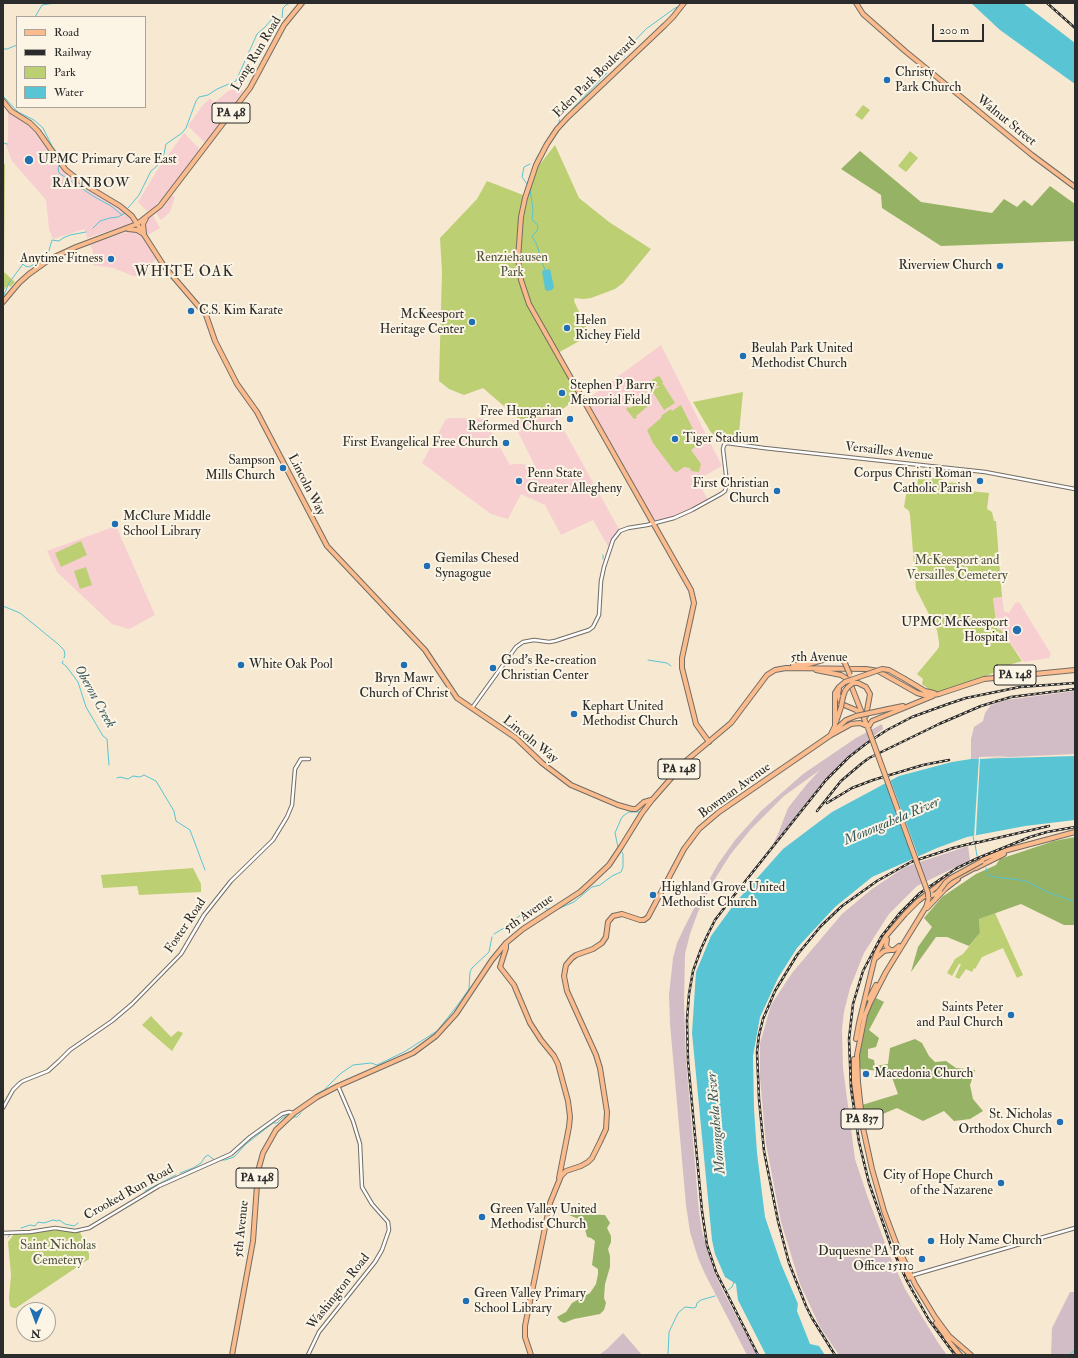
<!DOCTYPE html>
<style>
body{margin:0}
#map{position:relative;width:1078px;height:1358px;overflow:hidden;background:#f7e8d1;font-family:"IM FELL Double Pica",serif}
canvas{display:block}
.frame{position:absolute;inset:0;border:4px solid #2b2b2b;pointer-events:none}
.legend{position:absolute;left:16px;top:16px;width:130px;height:92px;box-sizing:border-box;background:#fcf5e5;border:1px solid #a8a49b;margin:0;padding:5px 7px;list-style:none;font-size:12px;color:#2b2b2b}
.legend li{display:flex;align-items:center;gap:8px;height:20px}
.legend b{width:20px;border:1px solid #a8a49b}
.north{position:absolute;left:16px;top:1302px;width:40px;height:40px;box-sizing:border-box;background:#fcf5e5;border:1px solid #a8a49b;border-radius:50%;rotate:181deg;font-size:11px;font-weight:700;line-height:16px;text-align:center;color:#2b2b2b}
.north::after{content:'';display:block;margin:auto;width:14px;height:18px;background:#1f6fb2;clip-path:polygon(50% 0,100% 100%,50% 72%,0 100%)}
.scale{position:absolute;left:932px;top:24px;width:52px;height:18px;box-sizing:border-box;border:2px solid #2b2b2b;border-top:0;padding-left:5px;font-size:12px;line-height:14px;white-space:nowrap;color:#2b2b2b;-webkit-text-stroke:3px #fcf5e5;paint-order:stroke}
</style>
<div id="map">
<canvas width="1078" height="1358"></canvas>
<div class="frame"></div>
<ul class="legend">
<li><b style="height:5px;background:#fbbb8c"></b>Road</li>
<li><b style="height:5px;background:#2b2b2b"></b>Railway</li>
<li><b style="height:11px;background:#bccf73"></b>Park</li>
<li><b style="height:11px;background:#59c4d4"></b>Water</li>
</ul>
<div class="north">N</div>
<div class="scale">200 m</div>
</div>
<script>
const c = document.querySelector('canvas').getContext('2d');
c.lineJoin = 'round';
function fill(path, color) {
  c.fillStyle = color;
  c.fill(path, 'evenodd');
}
function shape(rows) {
  const path = new Path2D();
  for (const r of rows) {
    path.moveTo(r[0], r[1]);
    for (let i = 2; i < r.length; i += 2) path.lineTo(r[i], r[i + 1]);
  }
  return path;
}
function stroke(path, color, width, dash) {
  c.strokeStyle = color;
  c.lineWidth = width;
  c.lineCap = dash ? 'butt' : 'round';
  c.setLineDash(dash || []);
  c.stroke(path);
}
function label(font, color, halo, rows, align = 'center') {
  c.font = font + ' "IM FELL Double Pica",serif';
  c.lineWidth = 4;
  c.setLineDash([]);
  c.textBaseline = 'middle';
  c.strokeStyle = halo;
  c.fillStyle = color;
  for (const [text, x, y, turn = 0] of rows) {
    c.save();
    c.translate(x, y);
    c.rotate((+turn || 0) * Math.PI / 180);
    c.textAlign = isNaN(turn) ? turn : align;
    if (halo) c.strokeText(text, 0, 0);
    c.fillText(text, 0, 0);
    c.restore();
  }
}
const built = shape([
 [239,88,243,91,205,143,188,126,202,106,210,98,214,103,228,91],
 [10,111,26,122,37,132,62,168,117,206,131,218,132,221,131,224,87,238,86,232,84,229,53,239,49,229,46,200,12,161,6,145,8,141,8,113],
 [184,133,200,149,165,195,153,208,147,211,138,202,156,172],
 [172,195,175,197,170,212,161,220,156,213],
 [153,215,160,228,148,235,144,229,144,224,146,220],
 [133,230,141,234,156,259,148,268,138,276,133,276,113,268,93,265,93,252,90,244],
 [661,345,722,466,697,480,708,500,676,516,657,522,652,519,586,400],
 [555,414,620,531,617,534,610,550,593,520,561,535,545,505,521,494,508,519,491,514,422,463,446,419,451,418,469,418,484,419,510,465,514,464,522,464,536,468,512,420,538,419],
 [116,526,155,615,129,629,112,624,57,572,47,551],
 [1002,597,1004,611,1009,613,1015,603,1019,602,1051,654,1049,658,1024,662,1001,630,997,629,993,598]
]);
const industrial = shape([
 [1075,691,1075,754,1031,756,971,759,971,739,974,727,983,721,985,713,991,705,1006,700],
 [882,724,883,729,869,739,869,741,854,752,823,782,774,845,773,844,778,834,788,808,807,784,820,770,784,796,751,829,730,855,713,882,698,912,690,934,685,954,684,1003,686,1060,699,1212,702,1231,713,1269,723,1291,757,1355,747,1355,705,1274,698,1258,690,1232,686,1205,670,1024,669,995,673,958,677,943,684,928,704,889,718,864,735,840,761,811,803,774,856,738],
 [968,846,970,860,917,886,889,914,864,953,850,988,844,1012,842,1029,843,1068,855,1159,868,1198,890,1256,905,1289,937,1341,947,1355,839,1355,820,1327,800,1284,781,1222,766,1144,760,1078,760,1043,771,1005,792,973,842,914,872,889,905,867],
 [1070,1292,1075,1292,1075,1355,1051,1355,1052,1328],
 [623,1333,642,1355,599,1355,607,1349]
]);
const green = shape([
 [863,105,870,110,862,120,855,115],
 [555,145,579,198,609,222,651,249,623,283,615,289,591,298,583,299,575,298,574,301,590,335,556,354,580,396,564,408,548,416,531,419,519,419,483,388,464,395,449,389,439,381,442,272,440,238,477,199,487,181,528,197,537,168],
 [910,151,918,158,906,172,898,166],
 [3,164,5,164,4,272,15,282,10,287,8,285,3,291],
 [658,376,660,377,663,382,662,385,663,384,675,403,664,410,652,391,660,386,656,386,652,381,652,380],
 [743,392,738,443,728,440,719,441,710,431,693,402],
 [639,399,640,401,642,400,647,407,636,416,637,418,634,419,626,409,628,407,630,408,639,402,638,400],
 [681,405,700,443,691,450,701,464,699,472,691,471,690,468,684,467,677,472,674,471,653,443,647,430,661,418,662,415,671,409,672,411],
 [937,470,943,471,942,482,970,484,969,491,989,493,987,509,992,512,994,521,996,521,1002,597,993,598,997,629,1001,630,1022,661,1012,664,982,678,938,693,931,691,922,684,923,679,917,674,937,650,939,647,939,642,937,630,916,589,910,515,909,511,904,507,907,489,915,489,917,488,918,479,931,480,936,475],
 [81,541,87,555,61,567,55,553],
 [86,567,92,585,80,589,74,571],
 [193,868,201,884,201,892,139,895,137,886,103,888,101,875],
 [995,913,1023,975,1017,978,1003,948,982,957,975,969,974,968,972,972,966,969,959,979,955,977,961,964,959,964,952,976,947,973,955,959,963,954,980,933,979,919],
 [151,1016,171,1037,178,1031,183,1033,172,1051,142,1025],
 [60,1230,80,1232,89,1254,89,1259,16,1308,13,1308,10,1306,9,1298,11,1275,8,1242,14,1234]
]);
const forest = shape([
 [860,151,921,202,992,213,1004,199,1017,207,1024,200,1032,206,1050,186,1075,204,1075,241,941,246,882,208,881,195,841,169],
 [1075,837,1075,925,1064,925,1021,904,979,919,980,933,969,946,947,937,936,937,911,972,918,947,932,927,924,918,942,897,976,874,996,865,1000,859,1054,841],
 [876,998,884,1002,869,1030,879,1038,876,1047,868,1049,868,1058,874,1060,875,1066,888,1064,890,1048,915,1039,922,1043,929,1056,935,1062,946,1061,956,1068,975,1070,970,1085,973,1099,983,1111,970,1119,954,1121,944,1111,923,1121,897,1108,871,1119,864,1120,862,1105,898,1094,890,1072,860,1069,858,1054,861,1035,868,1011],
 [578,1214,605,1215,610,1223,607,1228,611,1236,611,1242,608,1249,610,1256,610,1267,605,1284,604,1298,606,1303,604,1310,600,1314,574,1319,564,1323,560,1321,557,1317,566,1312,572,1303,590,1293,596,1284,598,1274,598,1269,592,1265,595,1241,591,1238,587,1237,583,1221,569,1215]
]);
const water = shape([
 [971,3,1023,3,1075,43,1075,84,1000,30],
 [550,269,554,287,552,290,547,291,545,289,542,271],
 [1075,756,1075,820,1025,826,967,837,937,848,872,877,835,907,797,948,778,978,760,1017,753,1056,754,1109,757,1153,765,1217,781,1264,798,1304,797,1311,810,1344,819,1346,825,1355,766,1355,738,1300,736,1284,725,1277,715,1254,712,1240,692,1033,696,972,711,936,735,903,783,849,832,812,899,776,952,762,971,759]
]);
const pier = shape([
 [1009,756,980,759,976,834,975,837,974,837,979,757],
 [890,779,919,858,915,860,886,781]
]);
const stream = shape([
 [35,17,42,5,55,3],
 [3,49,7,49,17,45],
 [624,57,624,52,646,29,675,8,678,7],
 [3,96,18,112,34,120,43,128,52,146,62,159,62,162],
 [572,109,607,73],
 [551,135,559,123,560,114],
 [3,143,7,144],
 [536,159,544,146],
 [60,164,58,168,59,173,93,196,111,206,122,215],
 [527,184,522,177,524,167,530,164],
 [530,189,533,209,532,220,538,225,537,231,532,236,537,245,540,256,545,270],
 [128,208,139,195,151,171,157,166,161,161,164,154,166,144,182,133,186,128,196,101,199,97,208,95,217,89,236,81,257,34,265,27,272,19,282,18,283,8,286,5,290,3],
 [93,228,100,221,110,218,118,217,125,213],
 [3,297,9,283,23,264,25,266,29,267,43,259,48,254,52,240,59,241,63,238,70,235,86,232],
 [603,559,603,555],
 [3,606,20,613,58,644,64,650,65,655,64,658],
 [648,660,667,663,671,666],
 [63,661,62,663,66,666,78,682,86,707,103,736,107,739,109,765],
 [117,778,120,777,128,779,133,776,140,777,144,775,156,781,174,811,176,821,190,830,205,870],
 [973,836,974,841],
 [975,844,977,856],
 [618,847,615,833,621,819,623,816,629,812,639,812],
 [986,868,988,875,994,877,1020,880,1028,882,1050,893,1075,902],
 [560,908,574,902,592,887,600,885,612,876,621,872,623,867,623,854,622,852],
 [509,924,527,910,534,907,549,909],
 [494,934,504,928],
 [315,1095,324,1090,340,1074,353,1065,371,1063,377,1065,404,1052,437,1031,457,1006,469,989,470,972,472,968,489,952,492,937],
 [294,1117,297,1117,301,1113],
 [219,1160,225,1160,234,1157,246,1144,273,1123,277,1123,282,1118,286,1116],
 [180,1173,193,1168,201,1163,205,1157,208,1155,213,1159,216,1160],
 [145,1191,176,1175],
 [21,1228,30,1225,35,1226,38,1222,44,1223,53,1220,57,1221,59,1220,65,1224,74,1226,78,1223],
 [8,1237,10,1235],
 [728,1290,732,1287,734,1282],
 [668,1355,669,1332,678,1313,685,1307,694,1308,696,1307,697,1303,701,1300,715,1296],
 [1069,1355,1075,1350]
]);
const minor = shape([
 [472,708,516,647,523,642,534,640,549,642,555,641,589,630,593,627,599,615,601,581,604,567,613,540,620,531,628,528,647,525,674,518,692,510,721,494,725,491,727,483,723,449,724,445,727,443,764,448,985,472,1075,489],
 [3,1108,13,1090,20,1083,23,1081,48,1071,59,1061,70,1050,112,1021,132,1004,181,954,204,915,231,881,273,840,287,817,292,805,295,769,301,759,309,759],
 [3,1233,30,1232,55,1228,75,1231,89,1228,159,1186,231,1154,250,1137,282,1114,289,1112,293,1113],
 [910,1276,1075,1228],
 [308,1355,319,1332,375,1262,382,1250,389,1230,388,1222,372,1204,362,1187,360,1144,353,1121,338,1086]
]);
const major = shape([
 [684,3,673,17,665,25,568,117,557,129,547,144,536,165,525,198,521,217,518,259,521,280,529,304,691,590,694,603,682,658,682,668,696,724,709,742],
 [856,3,863,14,905,51,1032,155,1075,187],
 [3,101,11,111,30,123,38,131,59,161,66,170,85,185,120,206,132,216,164,266,206,315,215,341,237,384,257,412,327,546,425,650,457,698,516,738,542,763,571,785,618,805,632,809,636,809,644,802,651,800],
 [128,229,137,230,142,233],
 [144,233,143,224,146,218],
 [3,302,19,283,29,274,50,259,76,247,137,224,160,206,250,88,284,25,302,3],
 [793,665,809,664,833,657,840,658,845,663],
 [816,670,841,675,849,680,867,726],
 [905,679,925,691,934,693],
 [858,683,866,687,870,694,866,716],
 [839,689,838,694,840,701,844,705,856,710,862,716],
 [843,697,845,691,848,687],
 [888,709,903,706],
 [836,722,841,707],
 [869,726,872,721,933,696],
 [834,731,846,720,856,716],
 [831,734,835,726,835,693,839,687,845,682],
 [978,861,1004,851,1075,832],
 [976,868,1004,854],
 [947,883,978,866],
 [932,895,936,894,940,890],
 [929,897,926,907,886,972,870,1003,865,1015,857,1055,858,1082,863,1128,872,1169,884,1211,896,1243,915,1284,935,1317,949,1336,971,1355],
 [927,908,945,889,958,879],
 [887,939,886,946,890,950,894,950,899,946],
 [506,943,506,948,500,967,514,985,530,1023,541,1040,554,1056,558,1064,568,1101,570,1117,569,1127,559,1178],
 [876,958,884,951,890,950],
 [869,999,876,985],
 [856,1039,859,1023,874,961,877,952,886,936,905,914,918,901,948,878],
 [854,1059,854,1082,860,1126],
 [895,1247,909,1278],
 [936,1323,949,1340],
 [946,1338,960,1355],
 [232,1355,253,1241,258,1171,263,1153,276,1130,294,1113,317,1097,338,1086,413,1053,436,1036,456,1014,492,960,506,943,523,929,580,892,591,882,609,865,621,847,642,813,652,800,687,760,731,723,767,675,775,670,786,668,866,669,878,671,917,693,928,696,939,694,984,679,1075,670],
 [531,1355,525,1337,525,1326,550,1203,561,1176,566,1171,581,1166,588,1162,592,1158,600,1142,606,1129,607,1112,600,1068,596,1055,567,991,564,976,566,965,572,958,576,955,593,949,602,943,606,937,608,922,613,916,622,914,640,920,644,920,648,917,684,849,699,829,719,812,831,735,851,724,860,723,867,726]
]);
const rail = shape([
 [1047,3,1075,28],
 [827,803,852,788,873,780,923,765,949,760],
 [817,811,841,781,861,764,869,758,939,724,981,706,1011,697,1075,689],
 [971,844,1049,826],
 [758,1355,716,1272,707,1245,702,1211,688,1061,687,1020,689,994,693,971,701,949,707,936,715,920,732,898,826,780,849,757,867,743,887,730,912,717,948,704,966,698,1020,687,1075,683],
 [835,1355,812,1318,806,1306,789,1263,778,1221,764,1151,759,1099,757,1052,759,1035,763,1019,775,991,797,955,821,926,842,906,877,881,911,862,953,848,977,842],
 [955,1355,929,1320,907,1281,891,1246,869,1183,859,1142,851,1088,849,1039,853,1004,863,971,881,937,899,914,920,893,957,868,978,858,1030,837,1047,832,1075,827]
]);
const majorBridge = shape([
 [845,663,850,675],
 [845,682,882,669,889,670,905,679],
 [848,687,853,683,858,683],
 [841,707,843,697],
 [856,716,888,709],
 [868,728,928,893,928,897],
 [940,890,946,882,951,878,982,861]
]);
const markers = [
 [887,80,4,"#1f6fb2"],
 [29,160,5,"#1f6fb2"],
 [111,259,4,"#1f6fb2"],
 [1000,266,4,"#1f6fb2"],
 [191,311,4,"#1f6fb2"],
 [472,322,4,"#1f6fb2"],
 [567,328,4,"#1f6fb2"],
 [743,356,4,"#1f6fb2"],
 [562,393,4,"#1f6fb2"],
 [570,419,4,"#1f6fb2"],
 [675,439,4,"#1f6fb2"],
 [506,443,4,"#1f6fb2"],
 [283,468,4,"#1f6fb2"],
 [519,481,4,"#1f6fb2"],
 [980,481,4,"#1f6fb2"],
 [777,491,4,"#1f6fb2"],
 [115,524,4,"#1f6fb2"],
 [427,566,4,"#1f6fb2"],
 [1017,630,5,"#1f6fb2"],
 [241,665,4,"#1f6fb2"],
 [404,665,4,"#1f6fb2"],
 [493,668,4,"#1f6fb2"],
 [574,714,4,"#1f6fb2"],
 [653,895,4,"#1f6fb2"],
 [1011,1015,4,"#1f6fb2"],
 [866,1074,4,"#1f6fb2"],
 [1060,1122,4,"#1f6fb2"],
 [1001,1183,4,"#1f6fb2"],
 [482,1217,4,"#1f6fb2"],
 [931,1241,4,"#1f6fb2"],
 [922,1259,4,"#1f6fb2"],
 [466,1301,4,"#1f6fb2"]
];
const shields = [
 [231,113,38],
 [1015,675,42],
 [679,769,42],
 [862,1119,42],
 [257,1178,42]
];
const shieldNames = [
 ["PA 48",231,113],
 ["PA 148",1015,675],
 ["PA 148",679,769],
 ["PA 837",862,1119],
 ["PA 148",257,1178]
];
const streetNames = [
 ["Long Run Road",257,54,-59],
 ["Eden Park Boulevard",595,78,-44],
 ["Walnut Street",1006,121,39],
 ["Versailles Avenue",889,452,6],
 ["Lincoln Way",306,485,63],
 ["5th Avenue",819,658],
 ["Lincoln Way",530,740,39],
 ["Bowman Avenue",735,791,-36],
 ["5th Avenue",529,914,-35],
 ["Foster Road",186,926,-56],
 ["Crooked Run Road",129,1193,-29],
 ["5th Avenue",242,1229,-84],
 ["Washington Road",339,1292,-52]
];
const poiNames = [
 ["Christy",895,73],
 ["Park Church",895,88],
 ["UPMC Primary Care East",38,160],
 ["Anytime Fitness",103,259,"right"],
 ["Riverview Church",992,266,"right"],
 ["C.S. Kim Karate",199,311],
 ["McKeesport",464,315,"right"],
 ["Heritage Center",464,330,"right"],
 ["Helen",575,321],
 ["Richey Field",575,336],
 ["Beulah Park United",751,349],
 ["Methodist Church",751,364],
 ["Stephen P Barry",570,386],
 ["Memorial Field",570,401],
 ["Free Hungarian",562,412,"right"],
 ["Reformed Church",562,427,"right"],
 ["Tiger Stadium",683,439],
 ["First Evangelical Free Church",498,443,"right"],
 ["Sampson",275,461,"right"],
 ["Mills Church",275,476,"right"],
 ["Penn State",527,474],
 ["Greater Allegheny",527,489],
 ["Corpus Christi Roman",972,474,"right"],
 ["Catholic Parish",972,489,"right"],
 ["First Christian",769,484,"right"],
 ["Church",769,499,"right"],
 ["McClure Middle",123,517],
 ["School Library",123,532],
 ["Gemilas Chesed",435,559],
 ["Synagogue",435,574],
 ["UPMC McKeesport",1008,623,"right"],
 ["Hospital",1008,638,"right"],
 ["God's Re-creation",501,661],
 ["Christian Center",501,676],
 ["White Oak Pool",249,665],
 ["Bryn Mawr",404,679,"center"],
 ["Church of Christ",404,694,"center"],
 ["Kephart United",582,707],
 ["Methodist Church",582,722],
 ["Highland Grove United",661,888],
 ["Methodist Church",661,903],
 ["Saints Peter",1003,1008,"right"],
 ["and Paul Church",1003,1023,"right"],
 ["Macedonia Church",874,1074],
 ["St. Nicholas",1052,1115,"right"],
 ["Orthodox Church",1052,1130,"right"],
 ["City of Hope Church",993,1176,"right"],
 ["of the Nazarene",993,1191,"right"],
 ["Green Valley United",490,1210],
 ["Methodist Church",490,1225],
 ["Holy Name Church",939,1241],
 ["Duquesne PA Post",914,1252,"right"],
 ["Office 15110",914,1267,"right"],
 ["Green Valley Primary",474,1294],
 ["School Library",474,1309]
];
const parkNames = [
 ["Renziehausen",512,258],
 ["Park",512,273],
 ["McKeesport and",957,561],
 ["Versailles Cemetery",957,576],
 ["Saint Nicholas",58,1246],
 ["Cemetery",58,1261]
];
const neighbourhoodNames = [
 ["RAINBOW",91,184]
];
const waterNames = [
 ["Oberon Creek",94,697,61],
 ["Monongahela River",892,822,-23],
 ["Monongahela River",717,1123,-95]
];
const quarterNames = [
 ["WHITE OAK",184,273]
];
fill(built, '#f7cfd1');
fill(industrial, '#d2bdc6');
fill(green, '#bccf73');
fill(forest, '#95b265');
fill(water, '#59c4d4');
fill(pier, '#f7e8d1');
stroke(stream, '#59c4d4', 1);
stroke(minor, '#726d65', 4.5);
stroke(major, '#726d65', 6);
stroke(minor, '#fff', 2.5);
stroke(major, '#fbbb8c', 4);
stroke(rail, '#2b2b2b', 2.5);
stroke(rail, '#fcf5e5', 1, [3]);
stroke(majorBridge, '#726d65', 6, []);
stroke(majorBridge, '#fbbb8c', 4);
for (const [x, y, r, color] of markers) {
  const dot = new Path2D();
  dot.arc(x, y, r, 0, 2 * Math.PI);
  c.fillStyle = color;
  c.fill(dot);
  stroke(dot, '#fcf5e5', 1.5);
}
for (const [x, y, w] of shields) {
  const box = new Path2D();
  box.roundRect(x - w / 2, y - 10, w, 20, 3);
  c.fillStyle = '#fcf5e5';
  c.fill(box);
  stroke(box, '#2b2b2b', 1);
}
label('bold 12px', '#2b2b2b', null, shieldNames);
label('13px', '#2b2b2b', '#fcf5e5', streetNames);
label('13px', '#2b2b2b', '#fcf5e5', poiNames, 'left');
label('13px', '#4f543d', '#fcf5e5', parkNames);
c.letterSpacing = '1px';
label('14px', '#2b2b2b', '#fcf5e5', neighbourhoodNames);
c.letterSpacing = '0px';
label('italic 14px', '#39595e', '#fcf5e5', waterNames);
c.letterSpacing = '1px';
label('15px', '#2b2b2b', '#fcf5e5', quarterNames);
c.letterSpacing = '0px';
</script>
